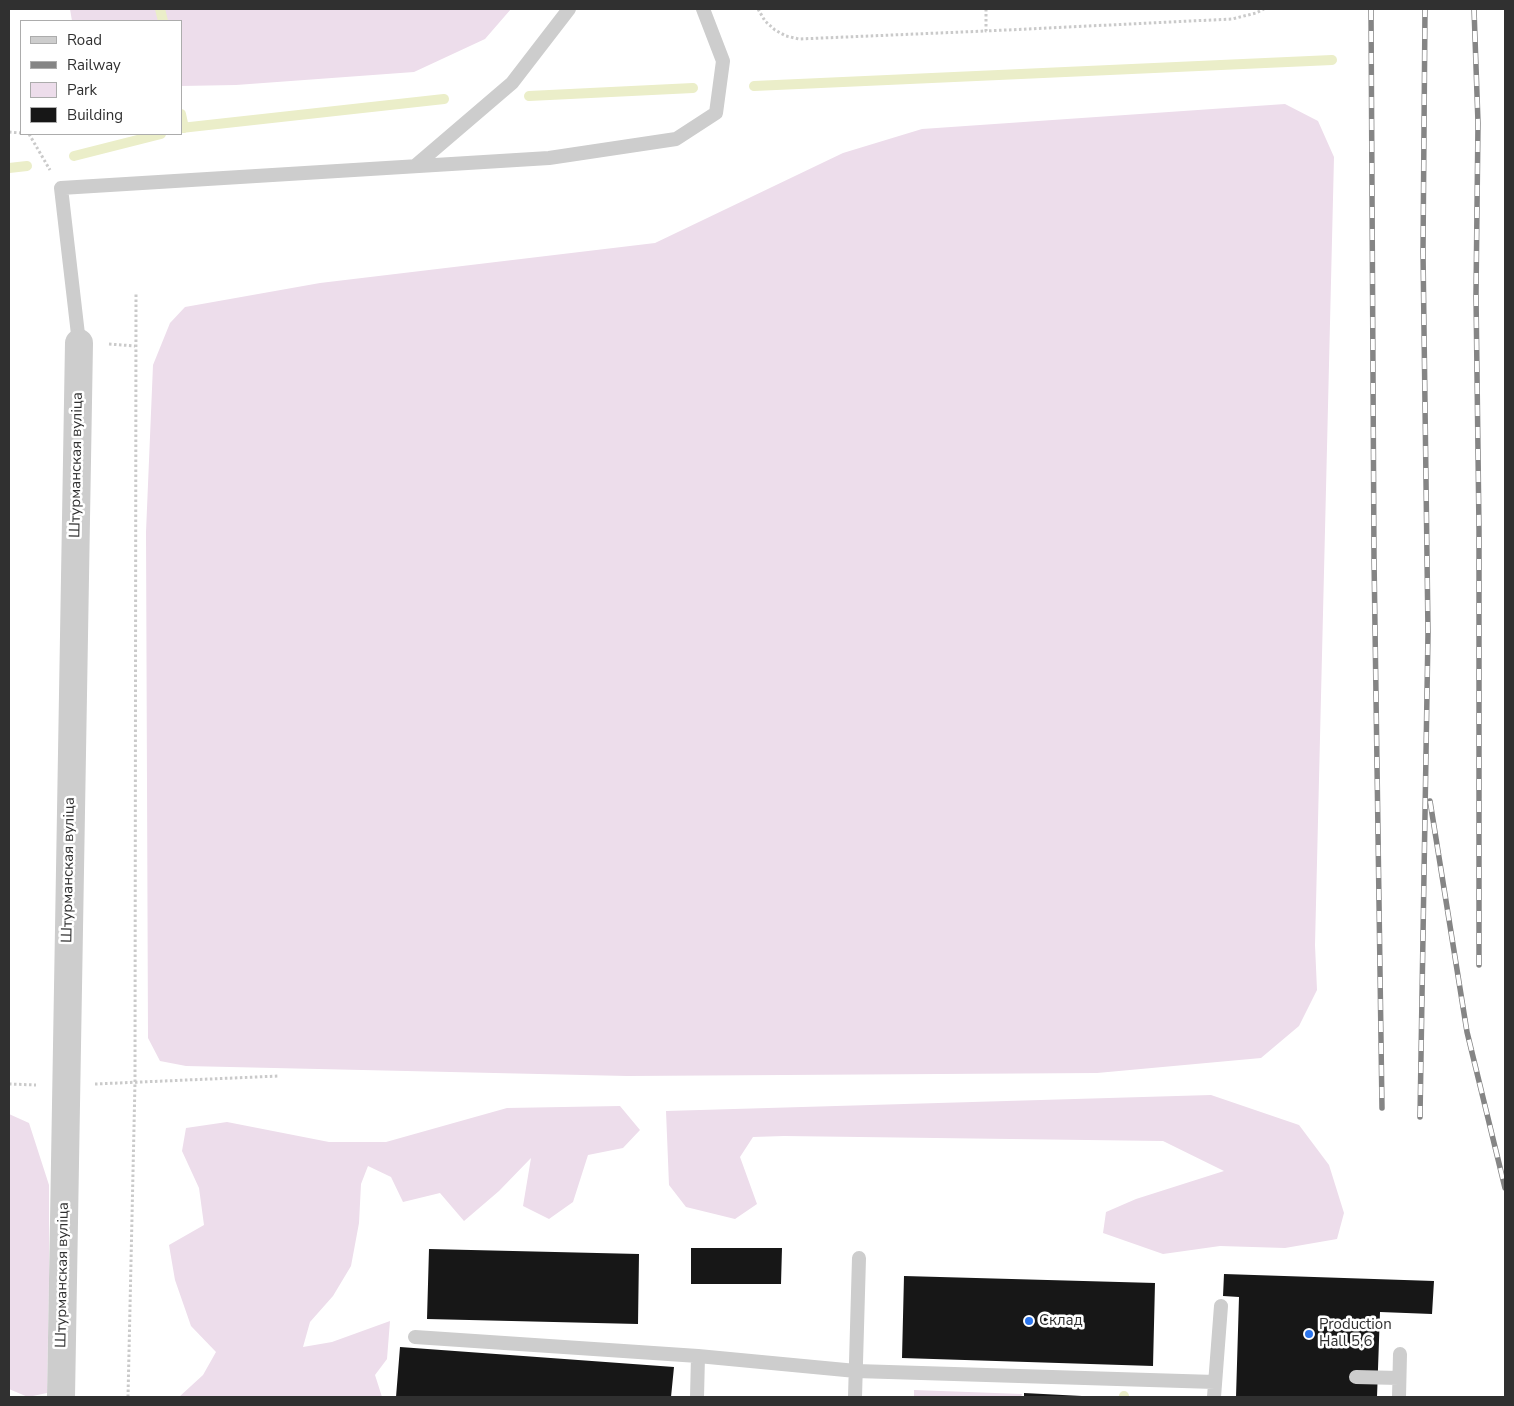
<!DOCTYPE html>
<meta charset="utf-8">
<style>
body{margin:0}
#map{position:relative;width:1514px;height:1406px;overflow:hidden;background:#fff;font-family:"Nunito Sans",sans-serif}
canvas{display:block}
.frame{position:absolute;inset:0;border:10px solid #303030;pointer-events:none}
.legend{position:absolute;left:20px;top:20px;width:162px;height:115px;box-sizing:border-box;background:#fff;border:1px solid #acacac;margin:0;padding:6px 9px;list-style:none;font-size:15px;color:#303030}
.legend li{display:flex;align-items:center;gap:10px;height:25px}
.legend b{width:25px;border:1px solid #acacac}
</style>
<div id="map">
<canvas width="1514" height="1406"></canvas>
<div class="frame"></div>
<ul class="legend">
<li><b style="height:6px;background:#cdcdcd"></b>Road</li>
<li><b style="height:6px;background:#858585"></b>Railway</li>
<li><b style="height:14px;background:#edddeb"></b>Park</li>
<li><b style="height:14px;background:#171717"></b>Building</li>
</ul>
</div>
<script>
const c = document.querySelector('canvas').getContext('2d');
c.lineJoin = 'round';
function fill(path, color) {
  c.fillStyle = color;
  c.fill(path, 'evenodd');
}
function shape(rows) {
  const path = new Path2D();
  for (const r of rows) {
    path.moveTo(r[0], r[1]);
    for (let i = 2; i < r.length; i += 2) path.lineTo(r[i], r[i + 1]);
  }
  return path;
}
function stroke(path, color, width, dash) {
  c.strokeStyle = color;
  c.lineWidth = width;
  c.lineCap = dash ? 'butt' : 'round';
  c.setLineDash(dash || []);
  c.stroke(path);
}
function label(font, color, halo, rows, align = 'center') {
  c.font = font + ' "Nunito Sans",sans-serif';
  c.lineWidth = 5;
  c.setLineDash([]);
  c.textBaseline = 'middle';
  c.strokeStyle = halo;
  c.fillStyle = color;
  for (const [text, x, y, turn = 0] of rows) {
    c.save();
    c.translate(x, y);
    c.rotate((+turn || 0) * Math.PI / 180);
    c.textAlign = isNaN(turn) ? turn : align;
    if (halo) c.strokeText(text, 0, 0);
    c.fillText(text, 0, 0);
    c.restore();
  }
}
const green = shape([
 [70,9,511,9,485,39,414,72,236,85,181,86,181,21,72,21],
 [1285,104,1318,121,1334,157,1315,945,1317,990,1299,1026,1261,1058,1097,1073,627,1076,186,1066,160,1061,148,1038,146,532,153,365,170,323,185,307,320,283,655,243,843,153,922,129],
 [1211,1095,1299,1125,1329,1165,1344,1213,1337,1239,1285,1248,1220,1246,1163,1254,1103,1233,1106,1212,1136,1199,1224,1171,1163,1141,784,1136,753,1137,740,1157,757,1204,735,1219,686,1207,669,1185,666,1111],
 [620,1106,640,1130,623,1148,588,1155,573,1202,549,1219,523,1206,531,1158,499,1191,464,1221,440,1193,403,1202,391,1177,368,1166,361,1184,359,1223,351,1266,333,1296,310,1322,303,1347,332,1342,390,1321,387,1359,375,1375,382,1397,179,1397,203,1375,216,1352,191,1326,175,1280,169,1245,204,1225,199,1188,182,1151,186,1128,227,1122,329,1142,386,1142,507,1108],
 [9,1114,29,1123,49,1185,49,1279,47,1393,28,1397,9,1389],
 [914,1390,1022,1394,1021,1397,914,1397]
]);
const stream = shape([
 [160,9,163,21],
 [754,86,1332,60],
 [529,96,693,88],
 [181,114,184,128],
 [181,128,444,99],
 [74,156,161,134],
 [9,168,27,166],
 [1124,1397,1124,1396]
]);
const building = shape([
 [691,1248,782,1248,781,1284,691,1284],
 [429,1249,639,1254,638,1324,427,1319],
 [1224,1274,1434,1281,1432,1314,1380,1312,1377,1397,1236,1397,1239,1297,1223,1296],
 [904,1276,1155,1283,1153,1366,902,1358],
 [400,1347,674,1367,671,1397,396,1397],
 [1024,1393,1082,1396,1082,1397,1024,1397]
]);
const path = shape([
 [758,9,765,21,775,30,786,36,799,39,986,31],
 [986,9,986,31,1232,19,1256,13,1264,9],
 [9,132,21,133],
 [29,134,50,170],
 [109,344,135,346],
 [9,1084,36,1085],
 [95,1084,279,1076],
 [128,1397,135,1082,136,294]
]);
const service = shape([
 [415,166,512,83,569,9],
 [79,343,61,188,549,158,676,139,716,113,723,61,703,9],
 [415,1337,698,1356],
 [1356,1377,1399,1378],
 [697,1397,698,1356,856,1371,1215,1382],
 [855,1397,859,1258],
 [1214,1397,1221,1306],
 [1399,1397,1400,1354]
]);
const minor = shape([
 [61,1397,79,343]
]);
const rail = shape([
 [1371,9,1374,558,1382,1108],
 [1474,9,1478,123,1476,295,1479,530,1479,965],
 [1430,801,1467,1032,1505,1188],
 [1420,1117,1428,633,1423,252,1425,9]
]);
const markers = [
 [1029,1321,5,"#2b75ed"],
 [1309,1334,5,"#2b75ed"]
];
const streetNames = [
 ["Штурманская вуліца",77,465,-89],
 ["Штурманская вуліца",69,870,-89],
 ["Штурманская вуліца",63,1275,-89]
];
const poiNames = [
 ["Склад",1039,1321],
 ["Production",1319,1325],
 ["Hall 5,6",1319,1342]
];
fill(green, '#edddeb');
stroke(stream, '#ebeec9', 10);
fill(building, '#171717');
stroke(path, '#cacaca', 3, [2.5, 2.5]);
stroke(service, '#cdcdcd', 14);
stroke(minor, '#cdcdcd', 28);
stroke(rail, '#858585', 5.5);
stroke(rail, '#fff', 4, [11]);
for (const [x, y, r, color] of markers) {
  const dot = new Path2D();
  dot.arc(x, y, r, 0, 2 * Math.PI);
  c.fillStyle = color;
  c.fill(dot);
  stroke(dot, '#fff', 2);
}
label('15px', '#303030', '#fff', streetNames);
label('15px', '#303030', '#fff', poiNames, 'left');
</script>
